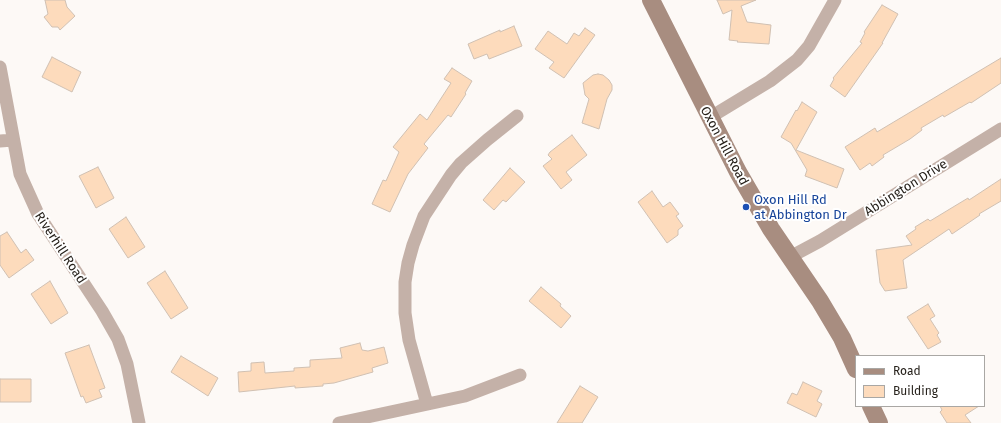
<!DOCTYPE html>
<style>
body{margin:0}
#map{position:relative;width:1001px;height:423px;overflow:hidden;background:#fdf9f6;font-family:"Fira Sans",sans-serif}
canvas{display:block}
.legend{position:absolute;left:855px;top:355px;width:130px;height:52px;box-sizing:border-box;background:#fff;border:1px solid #a9a7a4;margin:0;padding:5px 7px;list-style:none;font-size:12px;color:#27221c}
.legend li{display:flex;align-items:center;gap:8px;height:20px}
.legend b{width:20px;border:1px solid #a9a7a4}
</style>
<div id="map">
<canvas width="1001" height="423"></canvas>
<ul class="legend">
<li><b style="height:5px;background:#a88d80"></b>Road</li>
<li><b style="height:11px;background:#fddbbc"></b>Building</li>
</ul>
</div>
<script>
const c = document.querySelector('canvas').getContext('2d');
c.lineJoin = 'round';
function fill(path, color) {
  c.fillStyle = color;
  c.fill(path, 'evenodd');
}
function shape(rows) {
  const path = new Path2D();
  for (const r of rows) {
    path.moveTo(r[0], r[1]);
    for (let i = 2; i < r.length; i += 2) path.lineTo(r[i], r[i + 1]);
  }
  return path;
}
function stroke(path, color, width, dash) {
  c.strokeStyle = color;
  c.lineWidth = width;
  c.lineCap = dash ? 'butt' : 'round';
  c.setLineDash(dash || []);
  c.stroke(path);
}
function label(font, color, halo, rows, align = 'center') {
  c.font = font + ' "Fira Sans",sans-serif';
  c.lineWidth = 4;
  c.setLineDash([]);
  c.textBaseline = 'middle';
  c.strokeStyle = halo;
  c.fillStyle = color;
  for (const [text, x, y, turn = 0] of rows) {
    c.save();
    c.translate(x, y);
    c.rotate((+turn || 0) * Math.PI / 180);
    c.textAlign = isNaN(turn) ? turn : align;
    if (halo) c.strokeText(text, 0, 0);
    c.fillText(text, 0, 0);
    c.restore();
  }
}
const building = shape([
 [45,0,65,0,67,7,75,16,60,30,58,27,52,27,44,17,48,14,45,0],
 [717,0,756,0,741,6,747,22,771,25,769,44,737,42,738,41,729,40,732,10,723,14,717,0],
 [882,5,898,14,882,43,883,43,845,97,830,86,834,79,833,78,862,43,860,42,865,33,864,32,882,5],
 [514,26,522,46,489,59,487,54,474,59,468,44,500,30,500,32,514,26],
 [585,28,595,35,564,78,549,68,554,62,535,49,548,31,567,44,574,33,579,36,585,28],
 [52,57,81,72,72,92,42,77,52,57],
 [1001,58,1001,83,971,103,970,102,944,117,943,115,921,128,922,130,910,139,883,155,884,157,872,166,870,163,860,170,845,147,875,128,877,132,1001,58],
 [452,68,472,81,465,93,466,94,451,117,448,115,424,144,428,148,408,174,390,212,372,204,383,180,386,181,399,152,393,147,420,114,427,120,451,83,444,79,452,68],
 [598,74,603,75,609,80,612,85,612,90,607,99,599,129,582,123,589,99,585,95,583,83,593,75,598,74],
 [802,102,817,112,796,150,844,169,837,188,805,176,807,170,791,143,781,137,796,110,797,111,802,102],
 [572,135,587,155,566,172,572,180,561,189,543,166,552,159,548,155,550,152,572,135],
 [98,167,114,198,96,208,79,176,98,167],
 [510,168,525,182,506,202,503,200,494,210,483,200,510,168],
 [1001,179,1001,201,979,214,980,215,952,234,949,229,903,260,907,288,885,291,880,283,876,250,912,245,906,236,916,229,915,227,928,219,930,221,968,198,969,200,1001,179],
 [652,191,663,207,670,202,679,214,676,216,683,226,678,230,678,235,667,243,638,202,652,191],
 [126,217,145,247,128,258,109,229,126,217],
 [7,232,21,253,26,249,34,260,9,278,0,265,0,236,7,232],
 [165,271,188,308,171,319,147,283,165,271],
 [50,281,68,313,51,324,31,294,50,281],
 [541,287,561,304,560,306,571,316,561,328,529,301,541,287],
 [928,304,935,316,930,319,939,333,937,335,941,342,928,349,907,317,928,304],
 [360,343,362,350,368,351,384,347,388,363,372,368,373,372,334,383,323,384,323,386,295,388,295,386,239,392,238,372,251,371,251,363,264,362,265,373,294,371,294,368,310,367,310,360,342,358,340,348,360,343],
 [89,345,105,388,99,390,102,397,86,403,83,396,81,397,65,353,89,345],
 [181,356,218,378,208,396,171,372,181,356],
 [0,379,31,379,31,402,0,402,0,379],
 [803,382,822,391,817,401,822,404,816,417,787,403,792,393,797,395,803,382],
 [580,386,598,397,582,423,557,423,580,386],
 [940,406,979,406,965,415,971,423,947,423,940,412,942,410,940,406]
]);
const minor = shape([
 [0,67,20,174,38,214,102,311,118,339,127,364,139,423],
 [709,118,770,81,797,60,809,46,835,0],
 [0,141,13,140],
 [790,257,820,241,1001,129],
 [427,404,409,340,405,313,405,282,408,263,413,245,424,216,451,175,461,163,487,140,517,116],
 [339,423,465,396,520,375]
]);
const secondary = shape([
 [651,0,738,172,771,229,820,301,842,338,856,369],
 [871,406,879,423]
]);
const markers = [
 [746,207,4,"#1a4fb4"]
];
const streetNames = [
 ["Oxon Hill Road",724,146,62],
 ["Abbington Drive",906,188,-32],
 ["Riverhill Road",60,248,57]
];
const transitNames = [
 ["Oxon Hill Rd",754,200],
 ["at Abbington Dr",754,215]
];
fill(building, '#fddbbc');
stroke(building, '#d0c0b2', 1);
stroke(minor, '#c4b1a8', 13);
stroke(secondary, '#a88d80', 18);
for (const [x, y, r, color] of markers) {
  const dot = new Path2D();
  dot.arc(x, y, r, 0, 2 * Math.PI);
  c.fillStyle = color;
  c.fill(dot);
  stroke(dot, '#fff', 1.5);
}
label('13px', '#27221c', '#fff', streetNames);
label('13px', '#164399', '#fff', transitNames, 'left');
</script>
